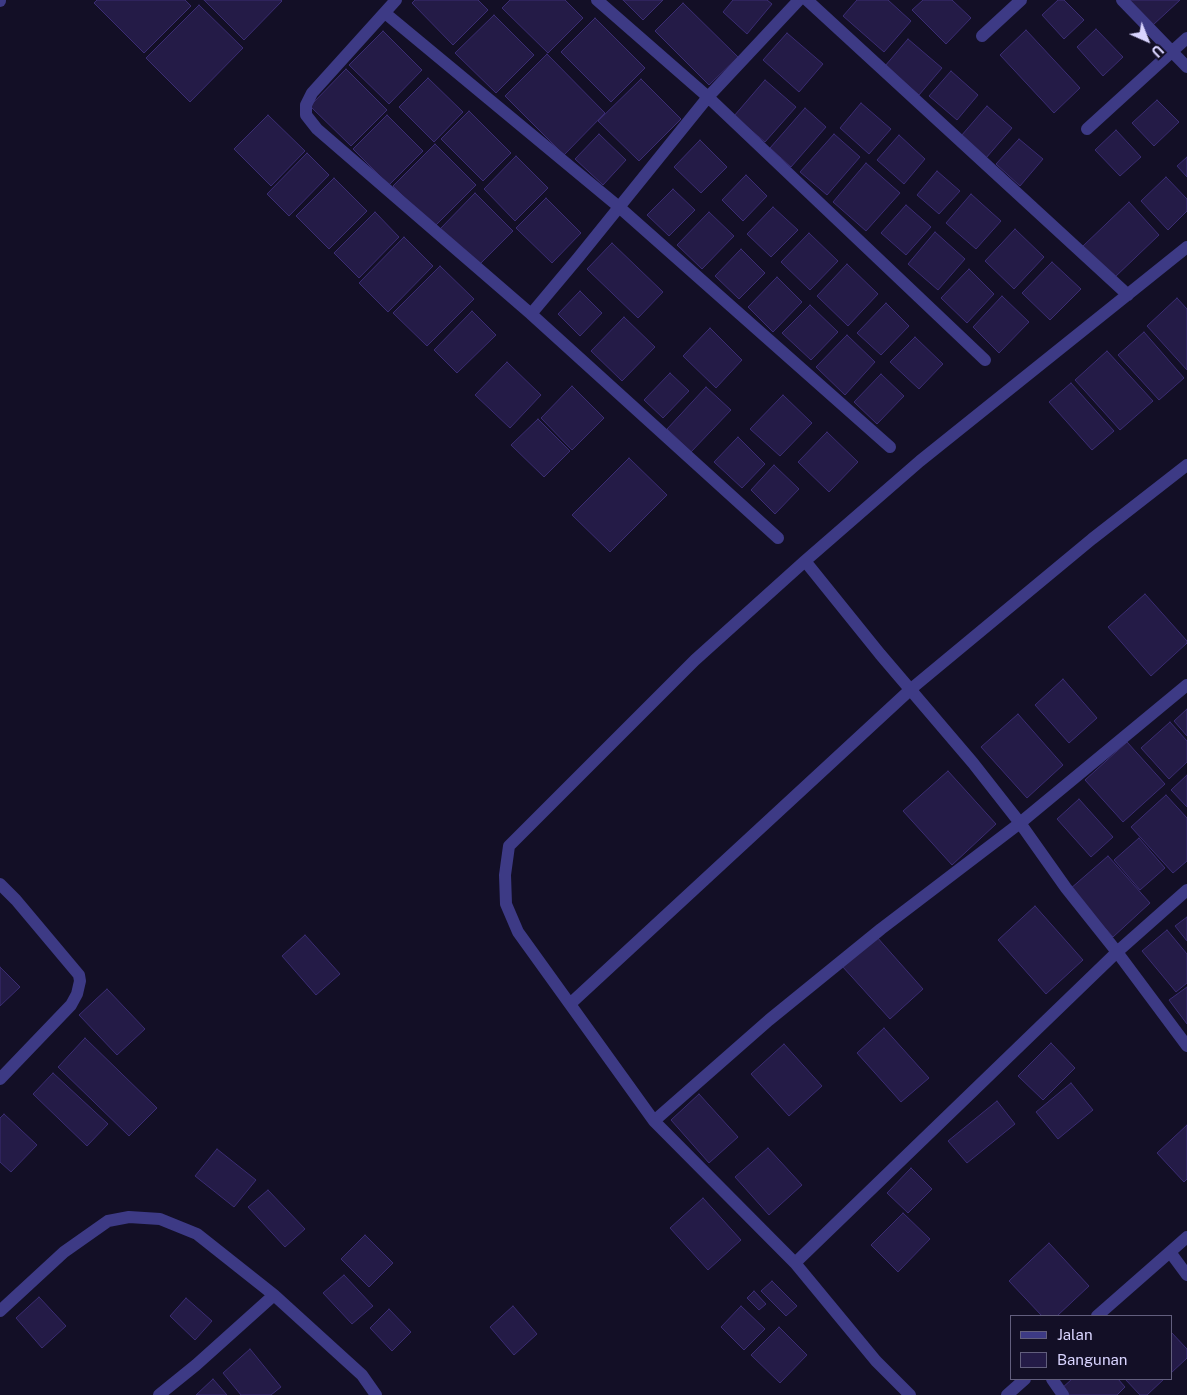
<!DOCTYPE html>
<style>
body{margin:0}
#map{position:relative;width:1187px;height:1395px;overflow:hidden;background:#130f26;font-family:"Public Sans",sans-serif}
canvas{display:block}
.legend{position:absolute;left:1010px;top:1315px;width:162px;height:65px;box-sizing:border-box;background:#130f26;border:1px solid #625e7d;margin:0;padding:6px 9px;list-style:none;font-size:15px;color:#d9d4ff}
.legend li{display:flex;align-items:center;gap:10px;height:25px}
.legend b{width:25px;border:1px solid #625e7d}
.north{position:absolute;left:1122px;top:15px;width:50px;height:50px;-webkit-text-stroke:4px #130f26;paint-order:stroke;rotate:136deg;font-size:14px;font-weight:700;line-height:20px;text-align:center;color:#d9d4ff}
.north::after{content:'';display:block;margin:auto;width:18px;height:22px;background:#d9d4ff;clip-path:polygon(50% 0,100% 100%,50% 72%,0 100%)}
</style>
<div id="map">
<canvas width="1187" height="1395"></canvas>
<ul class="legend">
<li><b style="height:6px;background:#3d3a85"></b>Jalan</li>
<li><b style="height:14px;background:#241b47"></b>Bangunan</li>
</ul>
<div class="north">U</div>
</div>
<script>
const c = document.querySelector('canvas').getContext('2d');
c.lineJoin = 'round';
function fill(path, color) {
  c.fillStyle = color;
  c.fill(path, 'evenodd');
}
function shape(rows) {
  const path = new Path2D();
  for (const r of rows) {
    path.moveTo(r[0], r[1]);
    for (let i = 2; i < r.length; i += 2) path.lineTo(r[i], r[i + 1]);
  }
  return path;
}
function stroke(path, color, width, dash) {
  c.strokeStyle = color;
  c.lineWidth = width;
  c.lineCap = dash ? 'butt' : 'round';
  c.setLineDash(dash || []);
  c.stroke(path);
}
const building = shape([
 [97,0,185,0,191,6,144,53,94,3,97,0],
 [204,0,281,0,282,1,244,40,204,0],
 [415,0,478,0,488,10,453,45,412,3,415,0],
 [510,0,565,0,583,18,548,53,502,8,510,0],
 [623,0,663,0,643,20,623,0],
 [733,0,767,0,772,4,747,34,723,12,733,0],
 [857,0,888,0,911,21,884,52,843,16,857,0],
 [923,0,952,0,971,18,946,44,912,10,923,0],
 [1058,0,1064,0,1084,20,1064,39,1042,15,1058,0],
 [1129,0,1180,0,1153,25,1129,0],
 [683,3,738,57,709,85,655,31,683,3],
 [199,5,243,48,190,102,146,58,199,5],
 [494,15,534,55,496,93,455,53,494,15],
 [595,18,645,68,611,102,561,52,595,18],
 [1096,29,1123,57,1103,76,1077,47,1096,29],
 [1026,30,1080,88,1054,113,1000,55,1026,30],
 [383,31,422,70,389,104,349,65,383,31],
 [787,33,823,64,799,92,763,60,787,33],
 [908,39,942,68,919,95,885,66,908,39],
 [547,54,605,113,564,155,505,96,547,54],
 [346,69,387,110,351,146,310,106,346,69],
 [951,71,978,95,957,120,929,96,951,71],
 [428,78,463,112,434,142,399,107,428,78],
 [641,79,681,119,639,161,598,121,641,79],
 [765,80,796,107,765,142,734,116,765,80],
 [1157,100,1179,122,1154,146,1132,123,1157,100],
 [861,103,891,129,869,154,840,128,861,103],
 [987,106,1012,128,986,158,961,136,987,106],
 [805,108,826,127,791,167,770,148,805,108],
 [469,111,511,153,483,181,441,139,469,111],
 [268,115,305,151,271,186,234,149,268,115],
 [387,115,423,151,389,185,353,149,387,115],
 [1116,130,1141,157,1120,176,1095,150,1116,130],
 [599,134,626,160,603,185,575,159,599,134],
 [834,134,860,157,827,195,800,172,834,134],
 [899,135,925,159,904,184,877,160,899,135],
 [1019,139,1043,159,1020,186,996,164,1019,139],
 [700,140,727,167,701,193,674,167,700,140],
 [435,144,476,185,434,227,393,186,435,144],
 [307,153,329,175,289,216,267,194,307,153],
 [516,156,548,188,515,221,484,189,516,156],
 [1187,157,1187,177,1177,166,1187,157],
 [866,163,900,193,866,231,833,202,866,163],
 [937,171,960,191,939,214,917,195,937,171],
 [746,175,767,196,743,221,722,200,746,175],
 [1166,177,1187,199,1187,211,1168,230,1141,201,1166,177],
 [334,178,367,211,329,249,296,216,334,178],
 [673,189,695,210,669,236,647,215,673,189],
 [475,193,513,231,478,266,440,229,475,193],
 [971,194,1001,221,976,249,946,223,971,194],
 [546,198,581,233,552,263,516,228,546,198],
 [1129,202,1159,235,1114,278,1083,246,1129,202],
 [906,205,931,227,906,255,881,233,906,205],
 [773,207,798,230,771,257,747,234,773,207],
 [375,212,399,237,359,278,334,253,375,212],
 [709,212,734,236,702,269,677,245,709,212],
 [1015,229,1044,257,1014,289,985,261,1015,229],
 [935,232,965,259,938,290,908,264,935,232],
 [809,233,838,261,810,290,781,262,809,233],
 [404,237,433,266,388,312,359,283,404,237],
 [612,243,663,292,638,318,587,269,612,243],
 [741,249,765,273,739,299,715,276,741,249],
 [1052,262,1081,289,1050,320,1022,293,1052,262],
 [847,264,878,294,848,326,817,296,847,264],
 [440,266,474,299,427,346,393,313,440,266],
 [969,269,994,294,967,323,941,298,969,269],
 [777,277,802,302,773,332,748,307,777,277],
 [580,291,602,313,580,336,558,314,580,291],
 [1002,296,1029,322,999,353,973,327,1002,296],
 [1177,298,1187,309,1187,370,1147,326,1177,298],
 [886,303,909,326,881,355,857,333,886,303],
 [810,305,838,332,811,360,782,333,810,305],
 [472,311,496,335,457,373,434,350,472,311],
 [624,317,655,347,622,381,591,351,624,317],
 [710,328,742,360,716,388,683,356,710,328],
 [1144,332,1184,378,1159,400,1118,355,1144,332],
 [847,335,875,362,845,395,816,367,847,335],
 [915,337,943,364,919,389,890,362,915,337],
 [1107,351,1153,401,1120,430,1075,380,1107,351],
 [507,362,541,395,510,428,475,395,507,362],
 [670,373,689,391,663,418,644,400,670,373],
 [881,374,904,396,877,424,854,402,881,374],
 [1071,383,1114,431,1092,450,1049,402,1071,383],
 [572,386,604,418,572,450,541,418,572,386],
 [706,387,731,410,691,452,667,429,706,387],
 [783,395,812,423,780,456,750,429,783,395],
 [538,419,570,451,544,477,511,445,538,419],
 [827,432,858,462,829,492,798,462,827,432],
 [738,437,765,464,742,488,714,462,738,437],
 [629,458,667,495,610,552,572,515,629,458],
 [774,465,799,489,775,514,751,490,774,465],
 [1145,594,1187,641,1187,643,1151,676,1108,627,1145,594],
 [1063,679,1097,718,1069,743,1035,705,1063,679],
 [1187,709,1187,736,1174,721,1187,709],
 [1018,714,1063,765,1027,798,981,747,1018,714],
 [1170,722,1187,741,1187,762,1169,779,1141,748,1170,722],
 [1127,742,1165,784,1123,822,1085,780,1127,742],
 [948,771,996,824,952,865,903,811,948,771],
 [1187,775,1187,807,1171,790,1187,775],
 [1166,795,1187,818,1187,861,1173,873,1131,827,1166,795],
 [1079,799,1113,837,1091,857,1057,819,1079,799],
 [1139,838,1165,868,1140,890,1114,860,1139,838],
 [1108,856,1150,903,1113,937,1070,889,1108,856],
 [1035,906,1083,960,1046,994,998,940,1035,906],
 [1187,917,1187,941,1175,926,1187,917],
 [1167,930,1187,954,1187,983,1176,992,1142,951,1167,930],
 [305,935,340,974,316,995,282,956,305,935],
 [876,936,923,989,890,1019,842,966,876,936],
 [0,967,20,987,0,1006,0,967],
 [1187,987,1187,1024,1169,1000,1187,987],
 [107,989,145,1029,117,1055,79,1015,107,989],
 [884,1028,929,1078,901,1102,857,1053,884,1028],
 [85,1038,157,1108,129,1136,58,1067,85,1038],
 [1051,1043,1075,1068,1043,1100,1018,1076,1051,1043],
 [784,1044,822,1086,789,1116,751,1074,784,1044],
 [53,1073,108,1124,87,1146,33,1094,53,1073],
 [1071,1083,1093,1110,1058,1139,1036,1112,1071,1083],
 [699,1094,738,1137,709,1163,671,1120,699,1094],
 [997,1101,1015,1124,967,1163,948,1141,997,1101],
 [4,1114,37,1145,11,1172,0,1162,0,1118,4,1114],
 [1187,1125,1187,1179,1184,1182,1157,1153,1187,1125],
 [768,1148,802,1185,769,1215,735,1177,768,1148],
 [217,1149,256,1180,234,1207,195,1176,217,1149],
 [911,1168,932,1189,908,1213,887,1193,911,1168],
 [268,1190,305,1229,285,1247,248,1207,268,1190],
 [703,1198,741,1240,708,1270,670,1228,703,1198],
 [903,1213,930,1239,898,1272,871,1245,903,1213],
 [365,1235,393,1263,369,1287,341,1259,365,1235],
 [1049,1243,1089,1286,1057,1316,1042,1316,1009,1281,1049,1243],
 [344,1275,373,1306,352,1324,323,1293,344,1275],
 [772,1281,797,1306,786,1316,761,1291,772,1281],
 [754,1291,766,1304,759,1310,747,1298,754,1291],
 [39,1297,66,1326,42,1348,16,1318,39,1297],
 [186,1298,212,1321,195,1340,170,1316,186,1298],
 [513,1306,537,1334,514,1355,490,1327,513,1306],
 [741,1306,765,1329,744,1350,721,1327,741,1306],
 [389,1309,411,1332,392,1351,370,1328,389,1309],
 [779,1327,807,1355,780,1383,751,1355,779,1327],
 [1171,1332,1187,1349,1187,1358,1171,1373,1171,1332],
 [250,1349,281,1387,271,1395,241,1395,223,1373,250,1349],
 [213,1379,227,1395,196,1395,213,1379],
 [1072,1379,1118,1379,1125,1387,1117,1395,1066,1395,1061,1389,1072,1379],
 [1125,1379,1164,1379,1147,1395,1140,1395,1125,1379]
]);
const minor = shape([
 [396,0,312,93,306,105,306,115,317,129,531,314,778,538],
 [597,0,708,97,985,360],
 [807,0,1128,295],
 [1122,0,1187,67],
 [385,13,619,207,890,447],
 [982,36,1021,0],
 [1087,129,1187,38],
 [531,314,578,258,708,97,799,0],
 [805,561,880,654,973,763,1020,823,1066,888,1117,952,1187,1046],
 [0,884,16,900,79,975,80,981,77,994,71,1005,0,1079],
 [570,1004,911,689,1092,539,1187,465],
 [654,1121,769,1020,881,929,1020,823,1187,685],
 [1170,1252,1187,1275],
 [795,1263,1117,952,1187,890],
 [0,1311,64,1252,108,1221,129,1217,160,1219,197,1234,274,1295],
 [1097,1316,1187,1237],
 [1052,1379,1063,1395],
 [159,1395,196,1365,274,1295,362,1375,376,1395],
 [910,1395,876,1361,795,1263,654,1121,518,932,506,904,505,875,509,846,695,660,805,561,920,461,1187,247],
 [1007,1395,1025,1379]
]);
const tertiary = shape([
 [0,1,0,0]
]);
fill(building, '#241b47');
stroke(building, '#3b2d73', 1);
stroke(minor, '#3d3a85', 12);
stroke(tertiary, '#3d3a85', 12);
</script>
